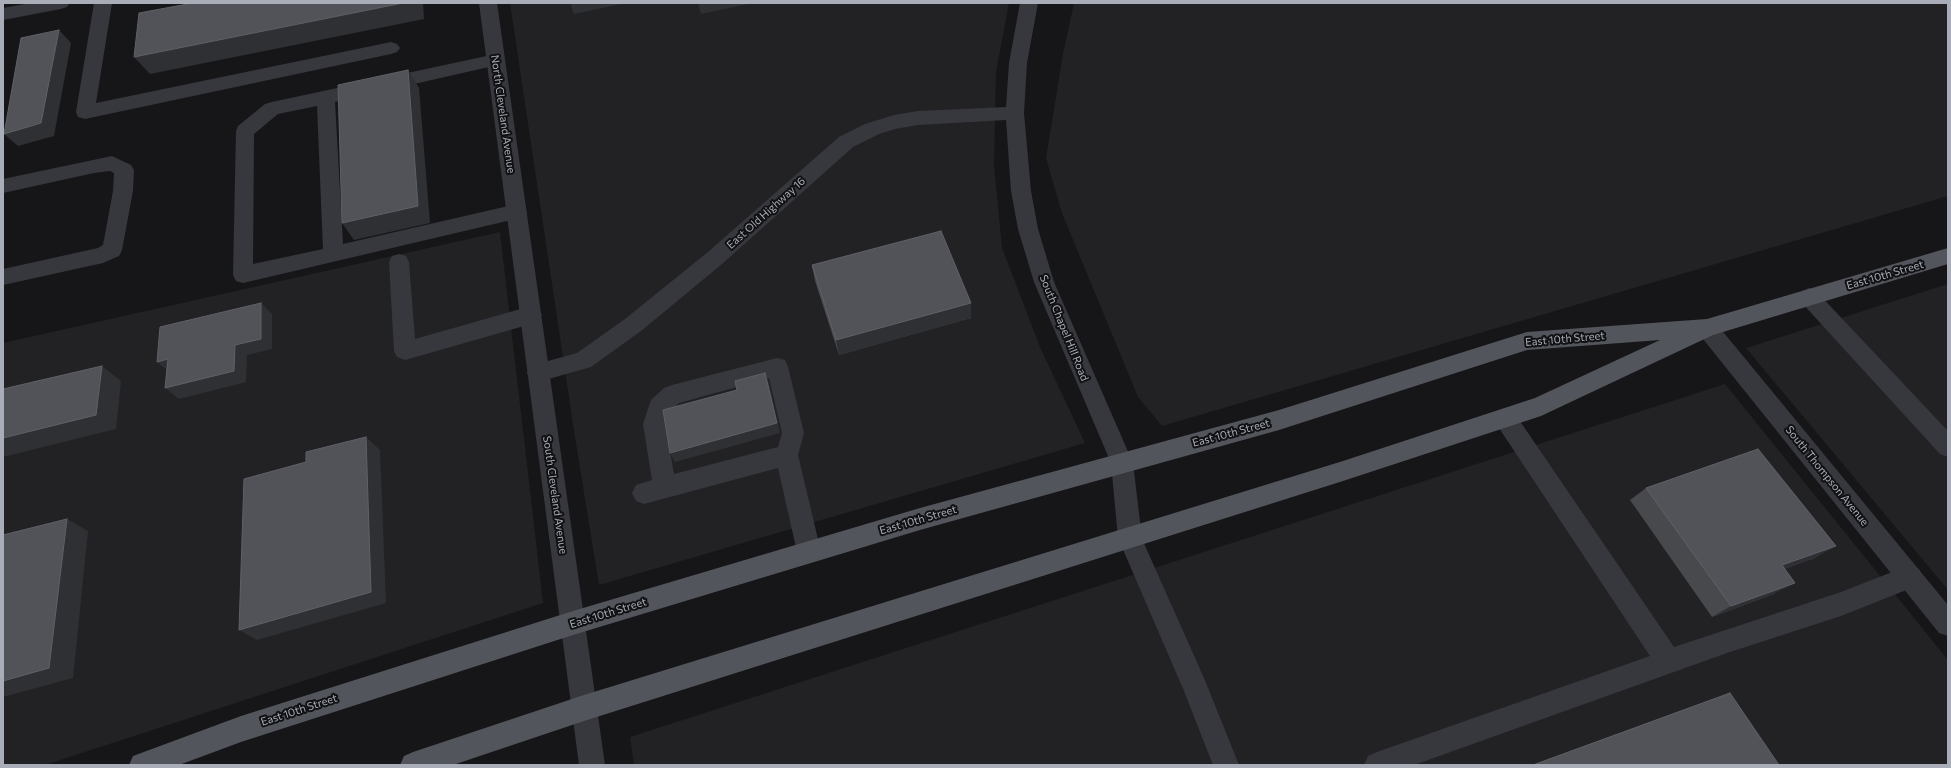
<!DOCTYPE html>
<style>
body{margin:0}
#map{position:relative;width:1951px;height:768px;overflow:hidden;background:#161618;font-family:Commissioner,sans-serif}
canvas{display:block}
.frame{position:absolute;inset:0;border:4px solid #a8adb8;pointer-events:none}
</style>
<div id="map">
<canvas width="1951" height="768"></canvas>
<div class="frame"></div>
</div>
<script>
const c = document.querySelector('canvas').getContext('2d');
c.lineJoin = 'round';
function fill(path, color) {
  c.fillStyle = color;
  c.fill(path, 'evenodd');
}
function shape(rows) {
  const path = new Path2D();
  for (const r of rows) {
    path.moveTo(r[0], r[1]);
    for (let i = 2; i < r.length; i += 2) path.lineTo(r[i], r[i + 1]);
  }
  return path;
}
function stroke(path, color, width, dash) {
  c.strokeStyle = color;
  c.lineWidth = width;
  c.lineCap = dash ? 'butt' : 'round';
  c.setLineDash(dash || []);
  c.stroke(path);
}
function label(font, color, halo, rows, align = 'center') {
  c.font = font + ' Commissioner,sans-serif';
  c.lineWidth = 4;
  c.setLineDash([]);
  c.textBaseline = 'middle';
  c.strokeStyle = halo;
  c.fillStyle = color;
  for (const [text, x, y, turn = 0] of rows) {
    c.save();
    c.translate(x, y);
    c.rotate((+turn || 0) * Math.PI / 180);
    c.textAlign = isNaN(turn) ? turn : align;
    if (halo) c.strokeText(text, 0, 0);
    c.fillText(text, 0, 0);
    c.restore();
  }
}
const built = shape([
 [510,3,1009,3,996,72,994,165,1002,248,1040,347,1085,443,599,585,574,431],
 [1074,3,1948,3,1948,196,1162,426,1138,397,1062,213,1046,158,1063,54],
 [500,232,543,603,45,765,3,765,3,343],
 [1948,284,1948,590,1746,348],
 [1725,384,1948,660,1948,765,634,765,630,737]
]);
const service = shape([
 [94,3,112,3,96,103,391,42,397,44,400,48,397,52,391,54,85,119,78,117,76,112,94,3],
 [496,54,502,56,505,60,502,64,335,102,343,244,517,204,524,207,527,212,524,217,243,283,236,281,233,275,236,131,238,126,265,104,272,102,496,54],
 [317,106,323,249,253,264,254,134,278,114,317,106],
 [112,156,131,165,134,170,133,191,122,250,119,256,103,263,3,285,3,269,98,248,103,245,113,191,114,173,110,171,94,173,3,193,3,179,112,156],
 [399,254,406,256,409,262,415,339,531,306,538,309,542,315,538,321,531,324,405,360,397,357,394,351,389,262,392,256,399,254],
 [1809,288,1816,291,1948,431,1948,457,1940,454,1802,303,1799,297,1802,291,1809,288],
 [777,358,785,360,788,367,804,433,798,455,821,552,818,560,809,563,800,560,797,552,778,468,644,504,636,501,632,493,636,485,652,480,643,424,651,400,664,388,672,385,777,358],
 [769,378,782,433,778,447,674,474,665,424,669,412,679,403,769,378],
 [1505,408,1513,411,1674,647,1841,592,1910,565,1919,569,1922,577,1919,585,1841,616,1727,653,1414,765,1364,765,1368,756,1377,752,1650,656,1497,425,1494,418,1497,411,1505,408],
 [1130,527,1138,530,1204,678,1239,765,1213,765,1184,691,1118,538,1122,530,1130,527]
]);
const minor = shape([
 [30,3,70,3,67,7,61,9,3,20,3,8,30,3],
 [1020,3,1038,3,1027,63,1024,113,1031,191,1038,229,1054,282,1133,463,1142,538,1138,546,1130,549,1122,546,1118,538,1111,463,1034,282,1018,229,1011,191,1006,120,918,125,895,129,879,134,853,147,722,264,641,331,591,367,538,382,530,380,527,373,530,366,577,353,625,319,708,252,839,137,865,124,894,115,918,111,1006,107,1009,63,1020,3],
 [1707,319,1715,322,1948,605,1948,636,1939,633,1699,334,1696,328,1699,322,1707,319]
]);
const tertiary = shape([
 [479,3,497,3,605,765,579,765,479,3]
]);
const primary = shape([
 [1948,248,1948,264,1713,335,1541,416,1343,481,584,721,453,765,400,765,404,756,413,752,584,695,1343,461,1535,398,1660,340,1527,350,1279,430,920,530,573,635,241,742,179,765,129,765,133,756,241,716,573,611,920,508,1279,410,1527,332,1707,319,1948,248]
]);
const wall = shape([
 [812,265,971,318,839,355,815,281],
 [1646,488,1815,558,1784,569,1774,594,1712,617,1630,500]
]);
const shadedWall = shape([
 [403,3,423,3,424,19,150,74,134,57],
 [570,3,626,3,574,14],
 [698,3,753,3,701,14],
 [59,30,71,43,54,136,18,146,4,134],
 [408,70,419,88,430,223,354,240,342,223],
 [261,303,272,314,272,349,247,355,246,382,179,399,165,388,235,345],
 [971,303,971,318,839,355,836,340],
 [168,359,170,372,157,362],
 [102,366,121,381,116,429,3,457,3,438],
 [765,373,769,383,780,433,675,462,670,453],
 [366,437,380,450,386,603,257,640,239,630],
 [67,519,88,531,73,678,3,697,3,681],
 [1836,546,1815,558,1762,577,1782,565],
 [1795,583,1774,594,1712,617,1731,606]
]);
const building = shape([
 [193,3,403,3,134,57,139,13,193,3],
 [59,30,41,123,4,134,21,38,59,30],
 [408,70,418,206,342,223,338,85,408,70],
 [941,231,971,303,836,340,812,265,941,231],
 [261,303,261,339,235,345,234,371,165,388,168,359,157,362,160,327,261,303],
 [102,366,96,415,3,438,3,389,102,366],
 [765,373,777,423,670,453,663,410,737,390,735,381,765,373],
 [366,437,371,592,239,630,244,479,306,462,306,452,366,437],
 [1758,449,1836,546,1782,565,1795,583,1731,606,1646,488,1758,449],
 [67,519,49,668,3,681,3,535,67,519],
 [1730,693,1779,765,1533,765,1730,693]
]);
const streetNames = [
 ["North Cleveland Avenue",503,114,82],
 ["East Old Highway 16",766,213,-42],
 ["East 10th Street",1885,275,-16],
 ["South Chapel Hill Road",1064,328,68],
 ["East 10th Street",1565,339,-5],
 ["East 10th Street",1231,433,-15],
 ["South Thompson Avenue",1827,476,51],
 ["South Cleveland Avenue",555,495,82],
 ["East 10th Street",918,520,-16],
 ["East 10th Street",608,613,-17],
 ["East 10th Street",299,710,-18]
];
fill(built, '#222225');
fill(service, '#37383d');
fill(minor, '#37383d');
fill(tertiary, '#37383d');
fill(primary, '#53555c');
fill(wall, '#47494d');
fill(shadedWall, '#2f3033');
fill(building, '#525359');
stroke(building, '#5f6168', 1);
label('11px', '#a8adb8', '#111113', streetNames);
</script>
